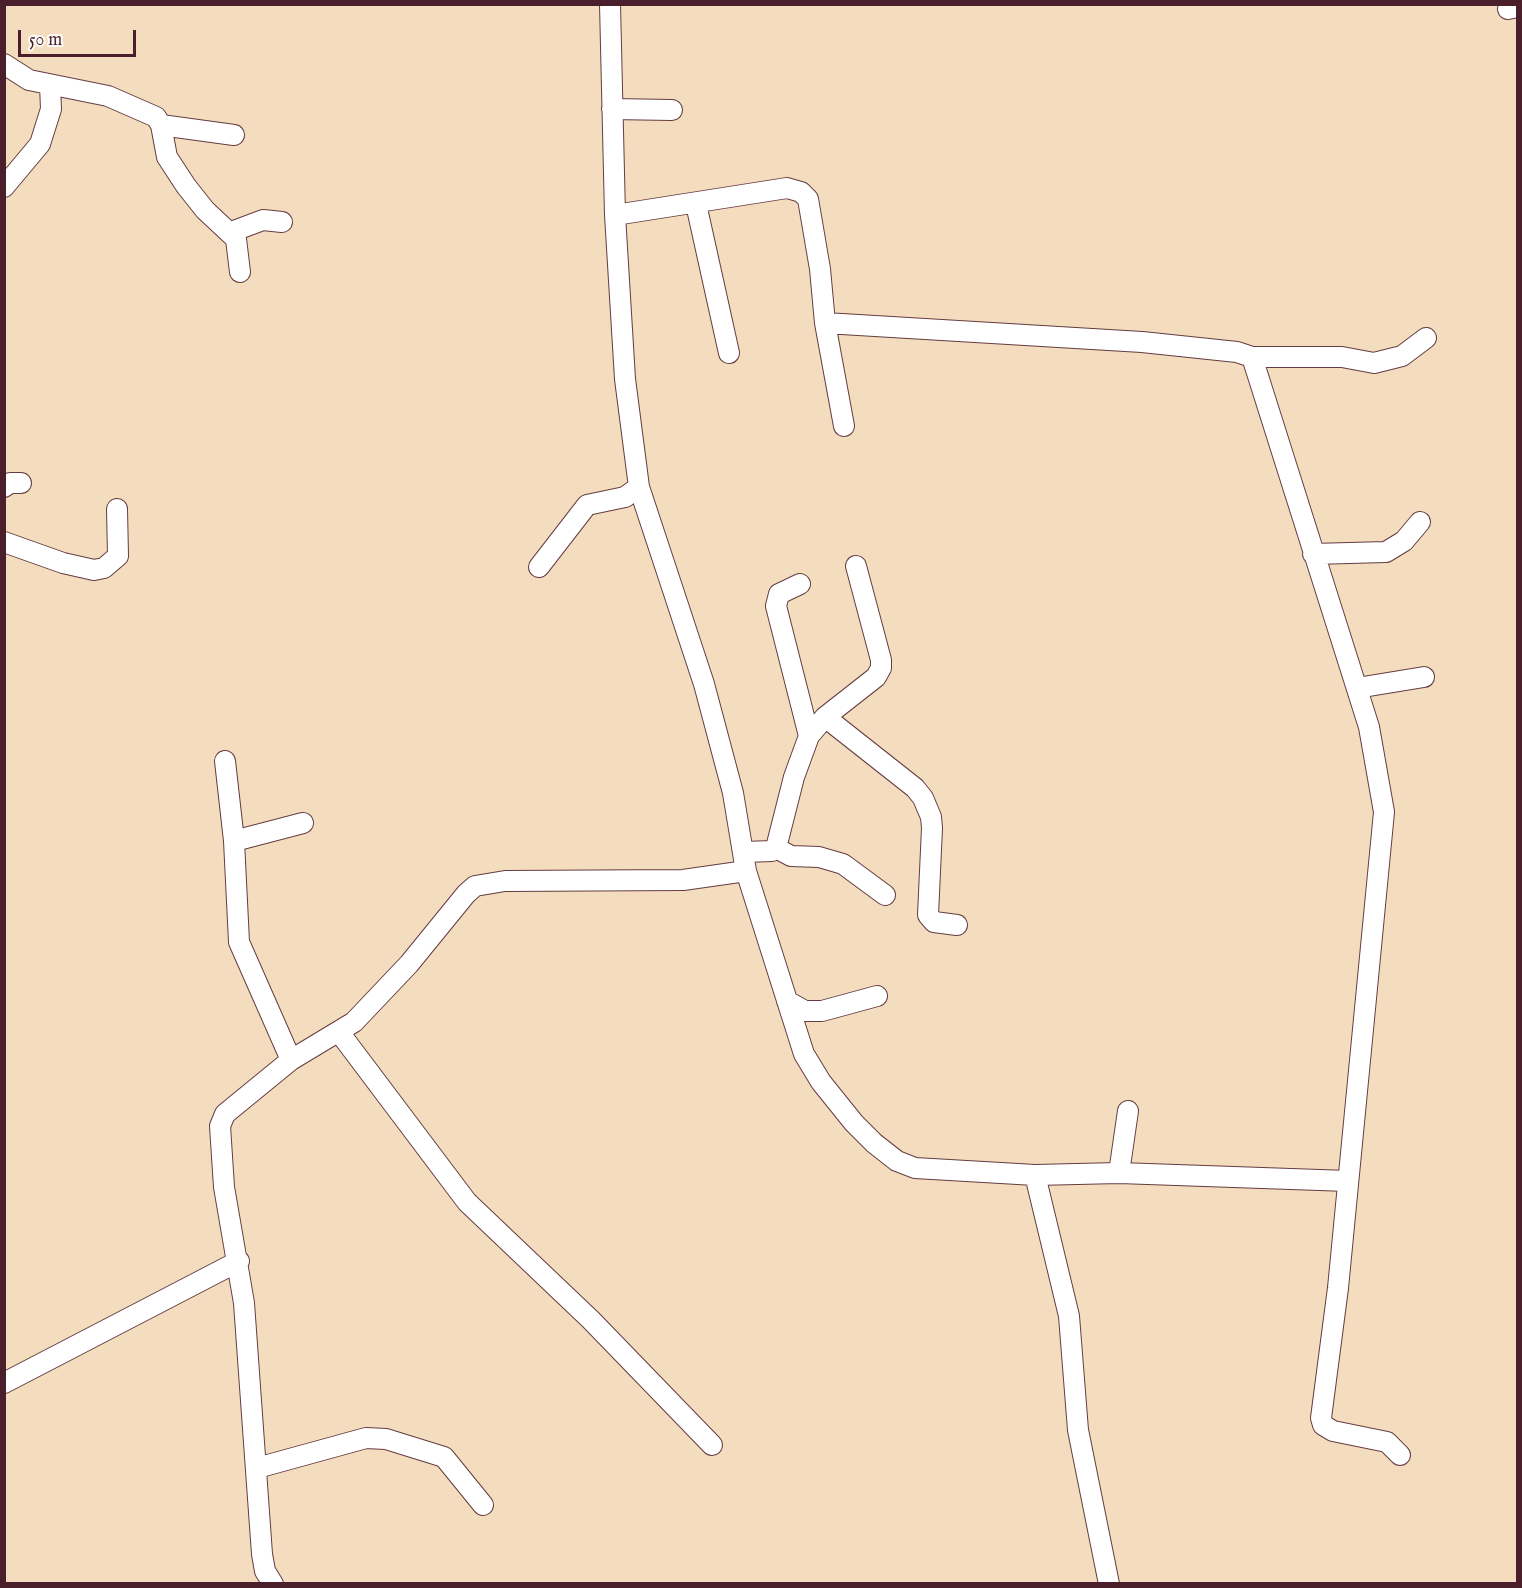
<!DOCTYPE html>
<style>
body{margin:0}
#map{position:relative;width:1522px;height:1588px;overflow:hidden;background:#f4ddbf;font-family:"IM FELL English",serif}
canvas{display:block}
.frame{position:absolute;inset:0;border:6px solid #4a1f2b;pointer-events:none}
.scale{position:absolute;left:18px;top:30px;width:118px;height:27px;box-sizing:border-box;border:3px solid #4a1f2b;border-top:0;padding-left:8px;font-size:18px;line-height:21px;white-space:nowrap;color:#4a1f2b;-webkit-text-stroke:4px #fdfcf7;paint-order:stroke}
</style>
<div id="map">
<canvas width="1522" height="1588"></canvas>
<div class="frame"></div>
<div class="scale">50 m</div>
</div>
<script>
const c = document.querySelector('canvas').getContext('2d');
c.lineJoin = 'round';
function shape(rows) {
  const path = new Path2D();
  for (const r of rows) {
    path.moveTo(r[0], r[1]);
    for (let i = 2; i < r.length; i += 2) path.lineTo(r[i], r[i + 1]);
  }
  return path;
}
function stroke(path, color, width, dash) {
  c.strokeStyle = color;
  c.lineWidth = width;
  c.lineCap = dash ? 'butt' : 'round';
  c.setLineDash(dash || []);
  c.stroke(path);
}
const minor = shape([
 [610,4,615,215,625,379,639,487,704,684,733,793,746,871,804,1054,821,1082,854,1123,874,1143,897,1161,915,1168,1035,1175,1119,1173,1348,1181],
 [1508,9,1518,7],
 [4,64,29,80,108,96,156,117,161,125,167,157,186,186,205,210,236,239,240,272],
 [612,109,672,110],
 [161,125,234,135],
 [4,187,40,144,51,109,50,85],
 [696,204,729,353],
 [615,215,787,188,801,192,808,199,820,269,825,323,1142,342,1237,352,1252,357,1369,727,1384,812,1338,1288,1321,1418,1323,1425,1333,1431,1387,1442,1400,1455],
 [231,232,263,220,282,222],
 [825,323,844,426],
 [1252,357,1342,357,1374,363,1402,356,1426,338],
 [4,487,10,483,21,483],
 [4,542,63,563,94,570,104,568,118,556,117,509],
 [1313,554,1386,552,1404,541,1420,522],
 [539,567,587,505,625,497,639,487],
 [800,584,779,594,776,606,809,736],
 [1357,688,1424,677],
 [825,717,915,788,923,798,931,817,932,828,928,915,934,922,957,925],
 [225,761,234,841],
 [776,848,791,856,819,857,843,864,885,895],
 [744,852,772,851,776,848,794,777,809,736,825,717,876,677,881,668,881,660,856,566],
 [787,1001,805,1011,822,1011,877,996],
 [339,1032,467,1202,591,1320,712,1445],
 [291,1060,239,942,234,841,303,823],
 [1119,1173,1128,1111],
 [1035,1175,1069,1316,1078,1430,1109,1584],
 [4,1383,239,1261],
 [257,1468,366,1438,386,1439,444,1457,483,1505],
 [273,1584,265,1571,262,1554,244,1303,224,1187,220,1126,225,1114,291,1060,354,1022,409,964,466,894,475,886,505,881,683,880,746,871]
]);
stroke(minor, '#643c41', 22);
stroke(minor, '#fff', 20);
</script>
